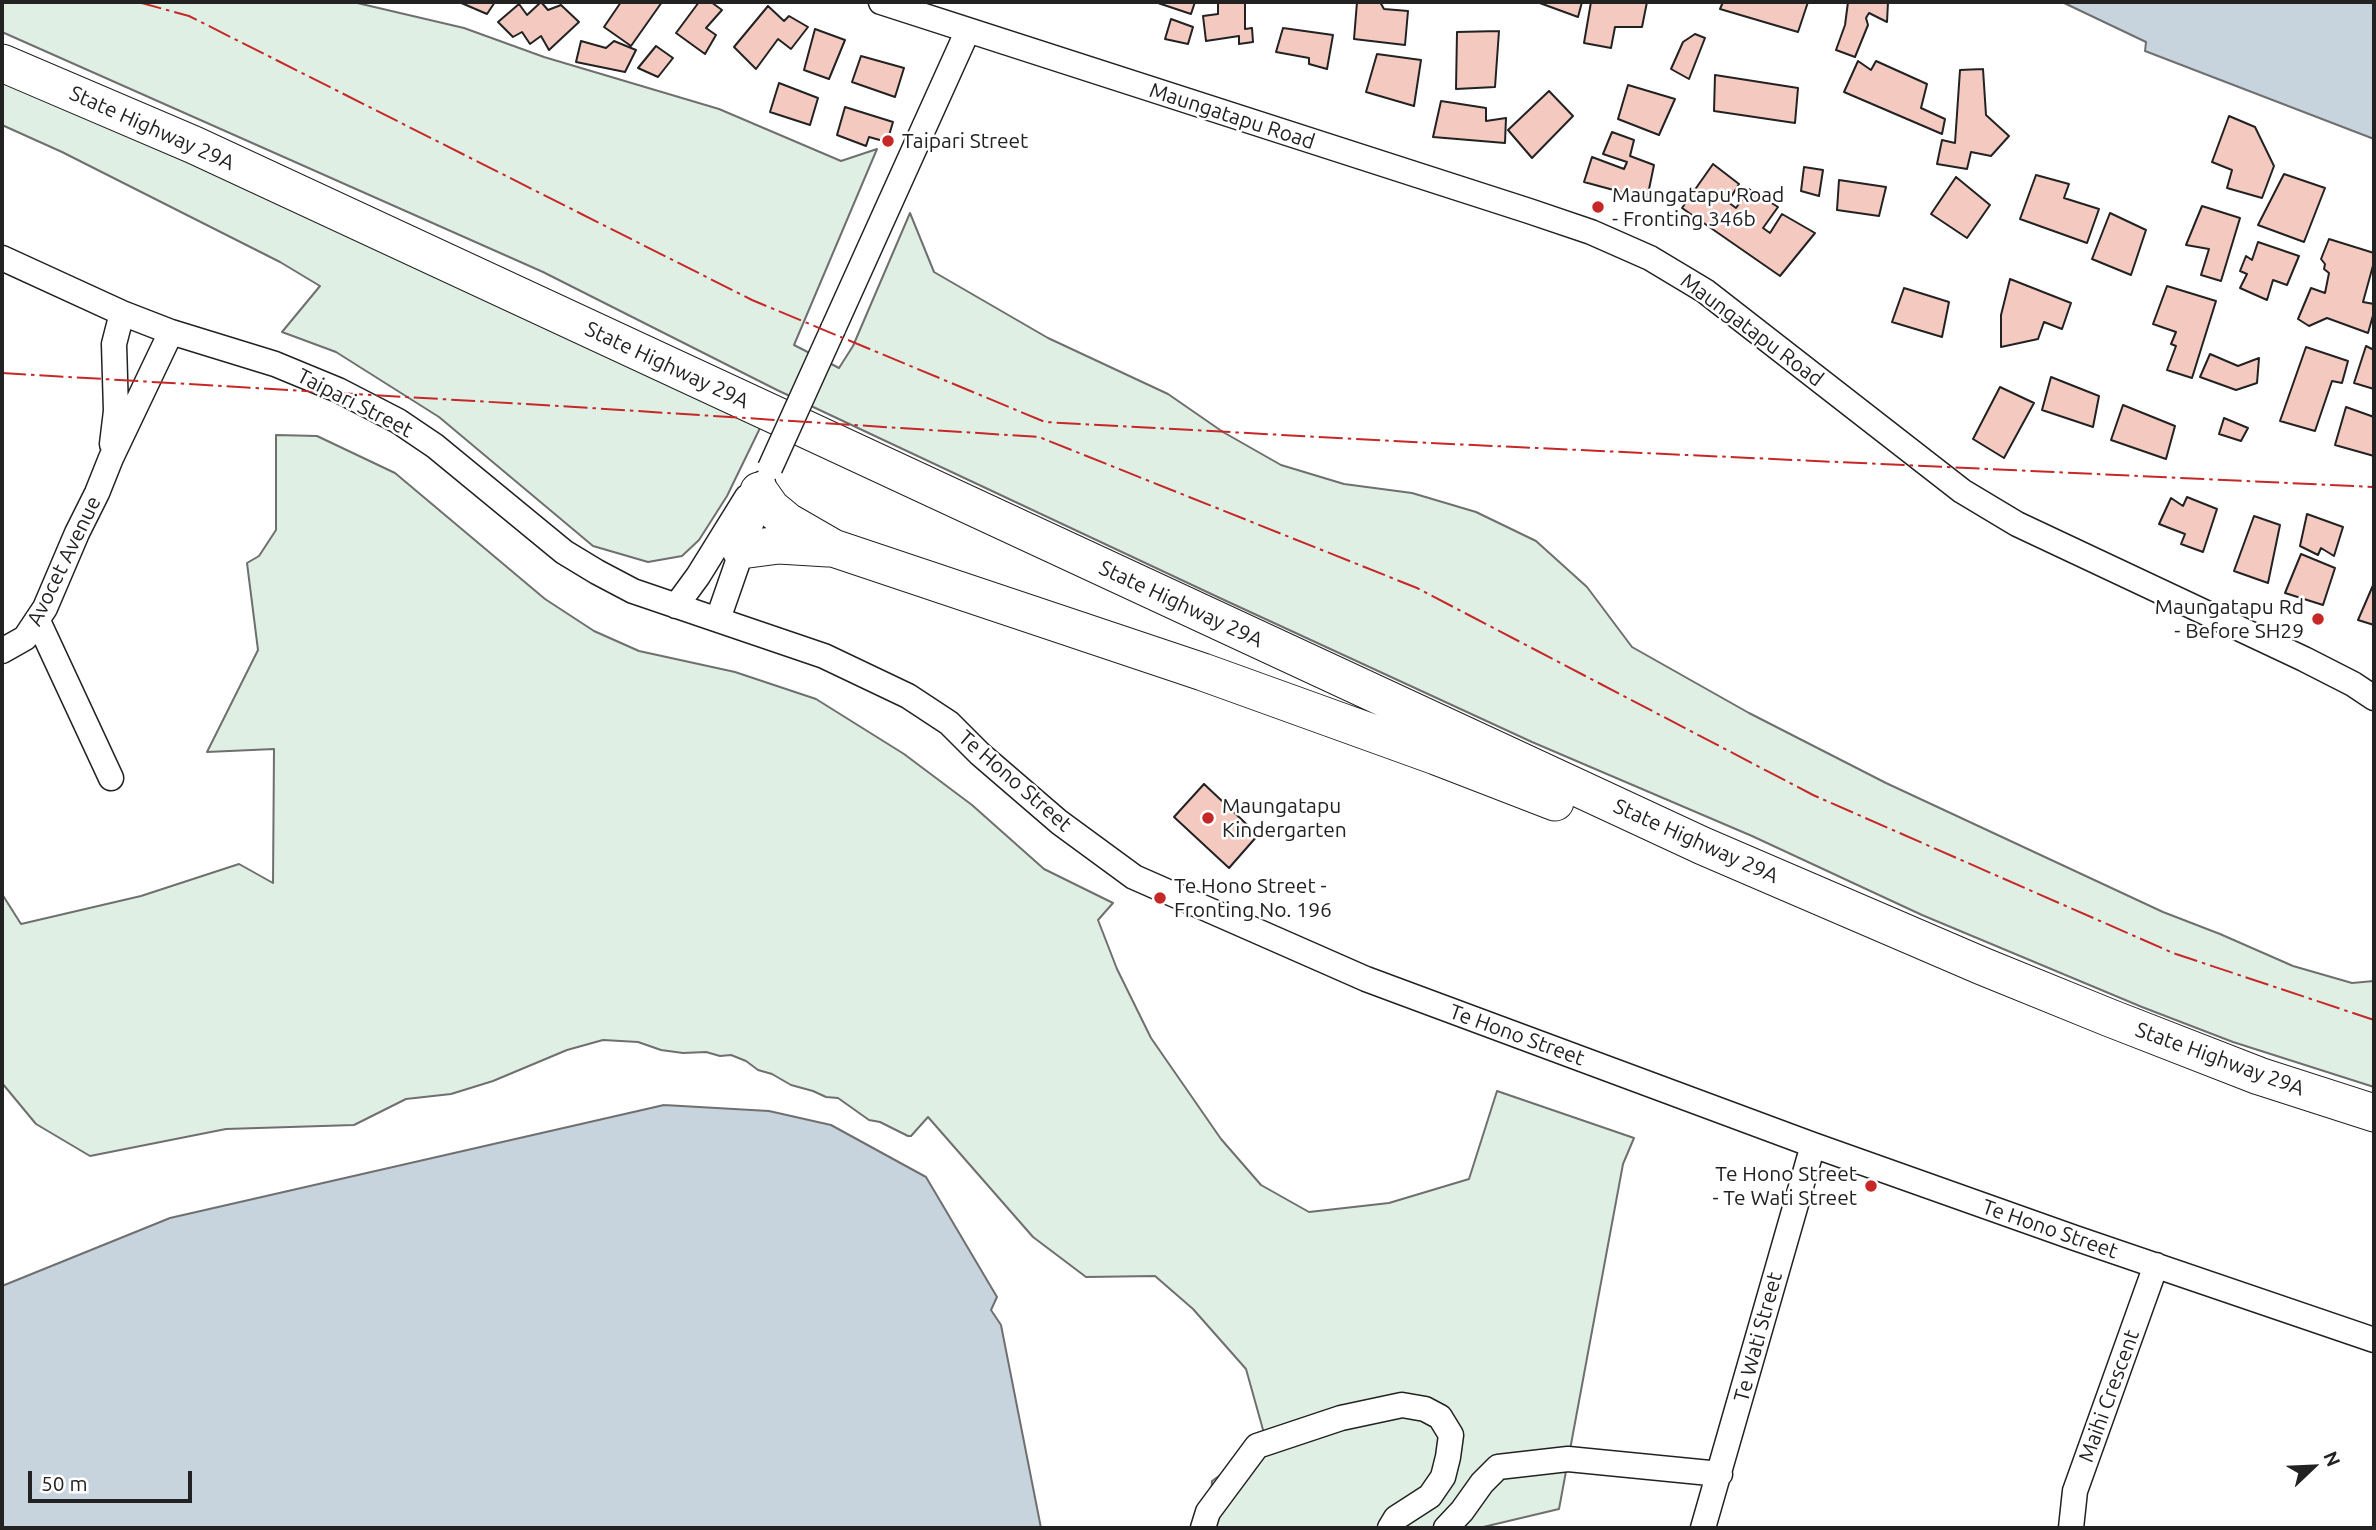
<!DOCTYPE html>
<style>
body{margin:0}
#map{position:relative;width:2376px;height:1530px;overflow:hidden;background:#fff;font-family:Ubuntu,sans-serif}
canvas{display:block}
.frame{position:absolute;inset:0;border:4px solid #222;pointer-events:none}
.north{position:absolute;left:2278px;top:1432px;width:70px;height:70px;-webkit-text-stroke:5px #fff;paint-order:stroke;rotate:67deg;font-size:19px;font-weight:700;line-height:28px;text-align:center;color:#222}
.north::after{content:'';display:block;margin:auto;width:24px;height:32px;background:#222;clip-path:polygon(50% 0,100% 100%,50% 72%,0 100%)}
.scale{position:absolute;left:28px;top:1471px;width:164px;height:32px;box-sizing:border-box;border:4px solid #222;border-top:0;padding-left:9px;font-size:21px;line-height:24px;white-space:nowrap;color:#222;-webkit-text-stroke:5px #fff;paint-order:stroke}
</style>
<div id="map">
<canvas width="2376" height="1530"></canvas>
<div class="frame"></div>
<div class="north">N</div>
<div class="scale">50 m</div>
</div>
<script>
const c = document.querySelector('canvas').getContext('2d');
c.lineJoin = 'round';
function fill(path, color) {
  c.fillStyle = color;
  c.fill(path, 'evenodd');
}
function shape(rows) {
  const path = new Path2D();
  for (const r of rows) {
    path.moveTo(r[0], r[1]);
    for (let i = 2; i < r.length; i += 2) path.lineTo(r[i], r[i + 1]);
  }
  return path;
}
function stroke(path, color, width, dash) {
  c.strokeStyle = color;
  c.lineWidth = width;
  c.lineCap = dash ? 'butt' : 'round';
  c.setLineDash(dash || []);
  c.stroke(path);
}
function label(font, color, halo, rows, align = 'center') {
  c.font = font + ' Ubuntu,sans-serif';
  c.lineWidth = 5;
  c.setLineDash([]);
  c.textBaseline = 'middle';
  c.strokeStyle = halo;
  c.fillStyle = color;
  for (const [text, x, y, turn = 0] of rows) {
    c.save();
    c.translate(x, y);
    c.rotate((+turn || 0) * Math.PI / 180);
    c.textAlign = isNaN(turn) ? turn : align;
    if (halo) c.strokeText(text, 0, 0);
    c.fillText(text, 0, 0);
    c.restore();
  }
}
const green = shape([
 [2,2,353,2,464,28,544,57,719,109,841,161,877,149,794,345,839,368,853,346,910,213,934,272,1048,338,1168,394,1223,432,1281,465,1344,484,1412,493,1476,512,1536,541,1587,587,1632,647,1749,713,1886,783,2163,912,2220,934,2293,966,2352,983,2374,981,2374,1087,2233,1042,2142,1007,1922,915,1752,836,1532,742,1222,599,777,390,543,272,2,32,2,2],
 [2,78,36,92,762,424,727,496,699,540,682,556,648,562,593,546,439,417,336,352,282,332,320,286,280,262,62,152,2,125,2,78],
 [276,435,317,436,395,473,545,599,594,631,639,651,735,672,816,699,904,754,972,805,1044,869,1113,903,1098,920,1117,969,1151,1038,1221,1139,1261,1185,1309,1212,1389,1203,1469,1179,1497,1091,1634,1138,1623,1164,1559,1509,1479,1528,1209,1528,1212,1481,1255,1450,1267,1444,1246,1369,1193,1309,1155,1276,1086,1277,1033,1237,928,1117,911,1136,908,1136,880,1122,869,1120,838,1098,826,1097,813,1091,791,1085,772,1074,758,1070,746,1061,731,1055,720,1056,706,1052,683,1053,661,1050,638,1042,603,1040,567,1050,493,1081,451,1094,406,1099,354,1125,226,1129,90,1156,36,1124,2,1083,2,894,21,924,141,896,239,864,273,883,274,749,207,752,258,650,247,563,259,556,276,530,276,435]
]);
const water = shape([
 [2062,2,2374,2,2374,139,2145,51,2146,42,2062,2],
 [664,1105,769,1111,831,1125,926,1177,997,1297,991,1310,1001,1325,1041,1528,2,1528,2,1286,170,1218,664,1105]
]);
const building = shape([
 [459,2,495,2,487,14,459,2],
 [541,2,548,10,561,5,579,22,549,50,541,36,530,44,522,32,513,37,498,22,519,4,527,15,541,2],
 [621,2,662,2,631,46,604,27,621,2],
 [699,2,711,2,722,10,706,28,716,35,705,54,676,33,699,2],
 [1155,2,1195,2,1191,14,1155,2],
 [1218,2,1245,2,1245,29,1252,28,1253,42,1239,44,1239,36,1206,41,1203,16,1218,14,1218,2],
 [1357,2,1380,2,1384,9,1408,11,1405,45,1354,39,1357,2],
 [1537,2,1582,2,1578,17,1537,2],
 [1591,2,1647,2,1642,27,1615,27,1611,48,1584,43,1591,2],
 [1723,2,1808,2,1798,32,1720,9,1723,2],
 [1848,2,1888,2,1887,22,1869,13,1866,18,1868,25,1855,57,1836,50,1845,25,1848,2],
 [768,6,784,21,789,16,808,27,791,49,778,39,756,69,734,47,768,6],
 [1171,19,1193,27,1188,44,1165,39,1171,19],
 [1283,28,1333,35,1327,69,1309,64,1309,58,1276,52,1283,28],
 [815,29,845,40,829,79,804,70,815,29],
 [1499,31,1495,87,1456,89,1457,32,1499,31],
 [1695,34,1705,38,1689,79,1671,69,1683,42,1695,34],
 [581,41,606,48,614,41,636,50,625,72,576,62,581,41],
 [656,46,673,58,658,77,638,68,656,46],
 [1377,54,1421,60,1414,106,1366,92,1377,54],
 [861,56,904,68,895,97,852,82,861,56],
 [1858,61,1871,70,1876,61,1927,84,1921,108,1945,119,1942,134,1844,92,1858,61],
 [1983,69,1986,115,2009,136,1991,156,1971,152,1967,169,1937,164,1942,140,1955,143,1960,70,1983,69],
 [1715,75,1798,88,1795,123,1714,111,1715,75],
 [779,83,818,98,810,125,770,112,779,83],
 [1628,85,1675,99,1659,135,1618,119,1628,85],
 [1549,91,1573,116,1532,158,1508,130,1549,91],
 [1441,101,1486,108,1486,121,1506,118,1505,143,1433,137,1441,101],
 [845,107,893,122,887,142,869,137,866,146,837,135,845,107],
 [2229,116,2255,127,2274,166,2262,198,2227,188,2232,170,2212,162,2229,116],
 [1612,132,1634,140,1630,156,1654,165,1647,199,1584,182,1592,157,1624,169,1627,162,1603,154,1612,132],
 [1713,164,1739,184,1728,202,1736,208,1749,189,1778,207,1763,228,1770,233,1782,214,1815,233,1780,276,1682,208,1713,164],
 [1804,167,1823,170,1819,196,1801,191,1804,167],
 [2284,174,2325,188,2304,242,2258,225,2284,174],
 [2036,175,2069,184,2064,198,2099,209,2087,243,2020,219,2036,175],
 [1956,177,1990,205,1967,238,1931,214,1956,177],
 [1839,180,1886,187,1879,216,1837,210,1839,180],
 [2202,206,2240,218,2221,281,2201,275,2209,249,2186,245,2202,206],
 [2110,213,2146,230,2131,275,2092,259,2110,213],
 [2329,239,2374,253,2374,262,2363,302,2374,304,2374,312,2368,333,2327,318,2309,326,2298,319,2311,288,2325,293,2329,273,2324,269,2325,264,2321,259,2329,239],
 [2258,242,2299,256,2287,285,2273,280,2267,300,2240,288,2247,274,2240,271,2246,256,2252,260,2258,242],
 [2010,279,2071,303,2062,329,2044,322,2038,339,2001,347,2001,315,2010,279],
 [2167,286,2216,301,2192,378,2167,370,2176,346,2171,344,2176,332,2153,324,2167,286],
 [1904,288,1949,302,1942,337,1892,322,1904,288],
 [2366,346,2374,350,2374,389,2354,383,2366,346],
 [2306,347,2348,361,2342,383,2332,381,2315,431,2280,421,2306,347],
 [2210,354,2238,366,2259,358,2257,383,2236,390,2200,377,2210,354],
 [2051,377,2099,396,2093,427,2042,410,2051,377],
 [2000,387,2034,403,2004,458,1973,439,2000,387],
 [2123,405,2175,426,2166,459,2111,440,2123,405],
 [2346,407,2374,417,2374,456,2335,445,2346,407],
 [2224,418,2248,428,2241,441,2219,434,2224,418],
 [2187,497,2217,509,2203,552,2181,544,2185,534,2159,524,2171,498,2183,506,2187,497],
 [2307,514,2343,527,2334,556,2321,548,2318,555,2300,546,2307,514],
 [2254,516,2280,525,2268,583,2234,571,2254,516],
 [2301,554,2335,568,2323,605,2285,593,2301,554],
 [2374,583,2374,625,2358,620,2374,583],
 [1204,784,1258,835,1229,868,1174,817,1204,784]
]);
const minor = shape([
 [881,2,1529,211,1591,232,1650,258,1705,291,1962,491,2017,524,2304,659,2353,684,2374,698],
 [2,258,122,313,171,332,275,364,338,390,398,421,435,446,564,552,597,572,633,591,824,656,908,696,949,723,980,754,1059,822,1134,877,1366,979,1813,1145,2075,1238,2374,1340],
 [833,329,968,30],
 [112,444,116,411,114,344,122,313],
 [676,606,698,576,747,497,756,493],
 [718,619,758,504,763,483],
 [38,621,111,778],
 [2,651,25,638,45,608,77,533,97,493,111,458,171,332],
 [1203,1528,1208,1512,1257,1446,1341,1418,1402,1405,1425,1409,1440,1417,1451,1435,1448,1457,1443,1477,1430,1496,1396,1518,1390,1528],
 [1446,1528,1462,1511,1482,1483,1498,1467,1568,1459,1720,1474],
 [1703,1528,1813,1145],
 [2071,1528,2075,1491,2156,1265]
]);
const highway = shape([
 [2,63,194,145,1703,846,1982,966,2110,1018,2259,1076,2374,1113],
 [759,491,771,508,788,522,833,548,1203,672,1436,756,1555,802],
 [741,550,779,545,828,548]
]);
const minorBridge = shape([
 [770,468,833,329]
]);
const power = shape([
 [138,2,189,16,752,300,1045,422,1430,443,2374,487],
 [2,373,575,407,1039,437,1417,588,1813,795,2173,953,2374,1020]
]);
const markers = [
 [888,141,7,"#c62828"],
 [1598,207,7,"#c62828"],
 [2318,619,7,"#c62828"],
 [1208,818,7,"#c62828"],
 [1160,898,7,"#c62828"],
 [1871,1186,7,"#c62828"]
];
const streetNames = [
 ["Maungatapu Road",1232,116,18],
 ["State Highway 29A",152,128,24],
 ["Maungatapu Road",1752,330,37],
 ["State Highway 29A",667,365,25],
 ["Taipari Street",355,403,27],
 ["Avocet Avenue",64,561,-64],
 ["State Highway 29A",1181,604,25],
 ["Te Hono Street",1015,781,41],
 ["State Highway 29A",1696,841,24],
 ["Te Hono Street",1517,1035,20],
 ["State Highway 29A",2220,1059,20],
 ["Te Hono Street",2050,1229,19],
 ["Te Wati Street",1758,1337,-75],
 ["Maihi Crescent",2109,1396,-70]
];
const poiNames = [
 ["Taipari Street",902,141],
 ["Maungatapu Road",1612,195],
 ["- Fronting 346b",1612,219],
 ["Maungatapu Rd",2304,607,"right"],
 ["- Before SH29",2304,631,"right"],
 ["Maungatapu",1222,806],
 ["Kindergarten",1222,830],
 ["Te Hono Street -",1174,886],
 ["Fronting No. 196",1174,910],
 ["Te Hono Street",1857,1174,"right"],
 ["- Te Wati Street",1857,1198,"right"]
];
fill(green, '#e0efe3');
stroke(green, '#6f6f6f', 2);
fill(water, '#c7d3dd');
stroke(water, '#6f6f6f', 2);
fill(building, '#f3c9c0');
stroke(building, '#222', 2);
stroke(minor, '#222', 27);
stroke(highway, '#222', 39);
stroke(minor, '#fff', 24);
stroke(highway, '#fff', 37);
stroke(minorBridge, '#222', 27, []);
stroke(minorBridge, '#fff', 24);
stroke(power, '#c62828', 2, [24, 5, 3.5, 5]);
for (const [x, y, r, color] of markers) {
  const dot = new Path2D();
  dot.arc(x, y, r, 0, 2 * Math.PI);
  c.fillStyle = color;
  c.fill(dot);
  stroke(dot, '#fff', 2.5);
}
label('21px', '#222', '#fff', streetNames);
label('21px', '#222', '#fff', poiNames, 'left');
</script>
